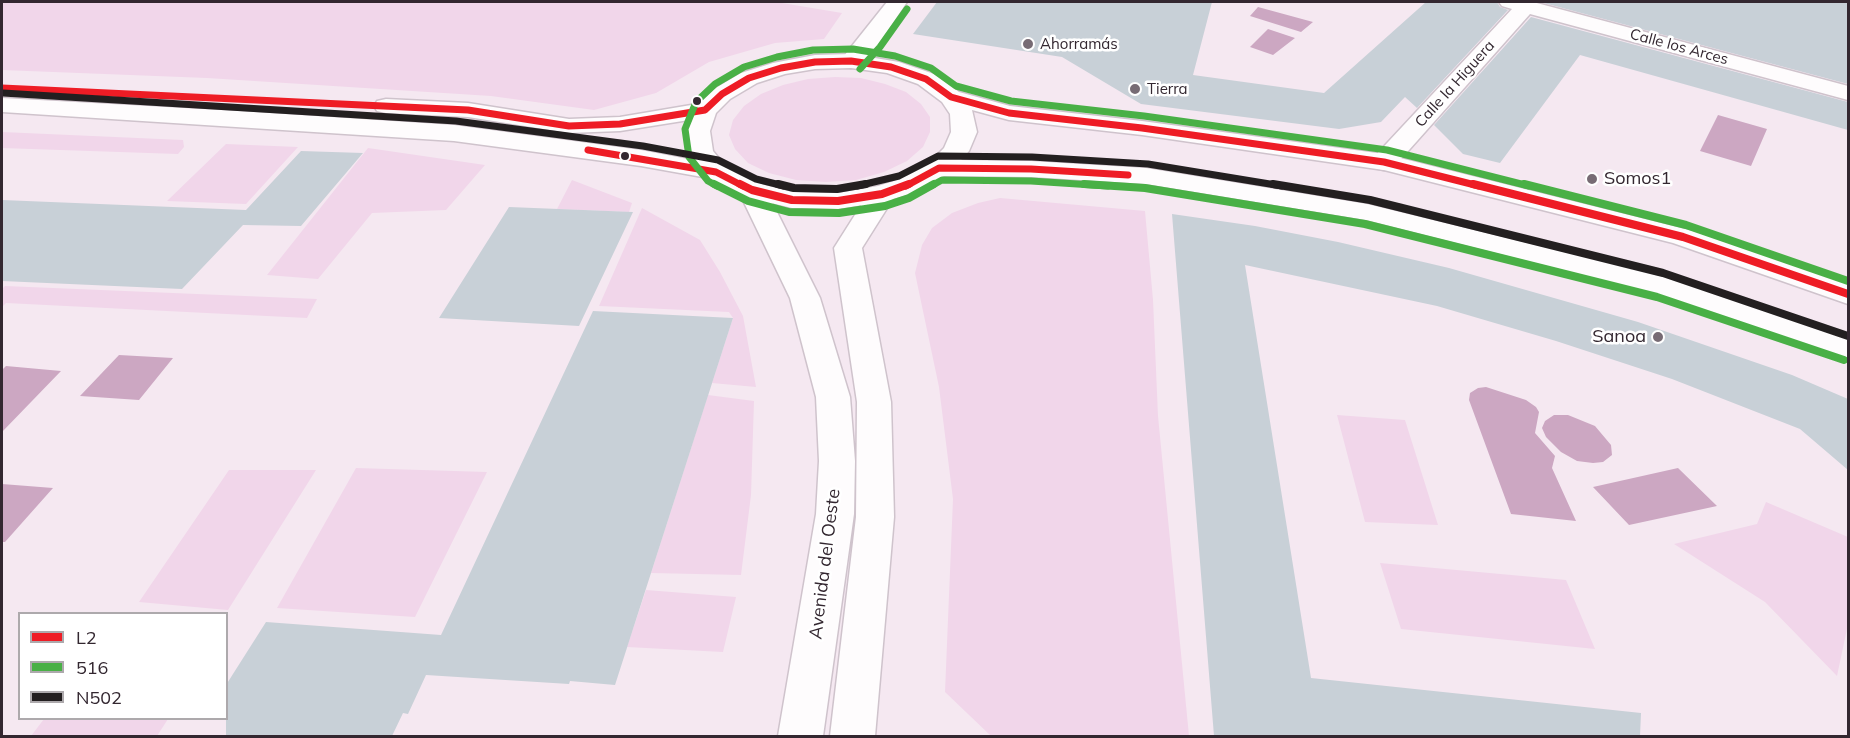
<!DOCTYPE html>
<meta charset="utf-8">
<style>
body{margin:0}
#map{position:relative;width:1850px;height:738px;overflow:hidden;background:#f5e8f1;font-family:Mulish,sans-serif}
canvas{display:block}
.frame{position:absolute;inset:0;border:3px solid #332730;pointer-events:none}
.legend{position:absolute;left:18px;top:612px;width:210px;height:108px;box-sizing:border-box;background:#fff;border:2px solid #ada9ac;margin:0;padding:8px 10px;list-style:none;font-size:18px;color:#332730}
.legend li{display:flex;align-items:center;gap:12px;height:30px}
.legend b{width:30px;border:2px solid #ada9ac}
</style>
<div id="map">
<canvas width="1850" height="738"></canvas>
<div class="frame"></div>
<ul class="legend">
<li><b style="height:8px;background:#ee1c25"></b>L2</li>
<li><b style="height:8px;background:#49b046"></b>516</li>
<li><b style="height:8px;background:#231f20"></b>N502</li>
</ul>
</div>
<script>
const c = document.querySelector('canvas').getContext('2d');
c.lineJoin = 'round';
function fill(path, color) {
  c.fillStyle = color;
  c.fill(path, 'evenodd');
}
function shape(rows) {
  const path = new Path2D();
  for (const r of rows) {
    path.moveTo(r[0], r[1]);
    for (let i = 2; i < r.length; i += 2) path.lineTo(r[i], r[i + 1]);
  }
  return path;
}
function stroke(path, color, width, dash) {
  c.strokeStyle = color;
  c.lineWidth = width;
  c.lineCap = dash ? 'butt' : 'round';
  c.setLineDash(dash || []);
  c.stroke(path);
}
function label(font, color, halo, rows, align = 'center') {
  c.font = font + ' Mulish,sans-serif';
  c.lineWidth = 5;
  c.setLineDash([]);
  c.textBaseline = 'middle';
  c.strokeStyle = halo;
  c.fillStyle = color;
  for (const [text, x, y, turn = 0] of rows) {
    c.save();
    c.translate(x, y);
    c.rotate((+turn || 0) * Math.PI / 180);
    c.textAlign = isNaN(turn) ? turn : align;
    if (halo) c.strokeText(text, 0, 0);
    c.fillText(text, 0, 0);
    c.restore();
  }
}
const green = shape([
 [2,2,776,2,842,13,824,39,775,43,709,62,656,93,594,110,491,96,207,78,2,70],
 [835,77,861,78,885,84,906,92,921,104,930,117,930,132,923,147,907,161,884,172,856,180,826,182,796,180,769,173,748,163,735,149,729,135,733,120,744,106,761,94,783,85,808,79],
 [2,132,183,140,184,147,178,154,2,148],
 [226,144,298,147,246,204,167,201],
 [368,148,485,165,446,210,372,213,318,279,267,275],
 [572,180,632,203,629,212,557,209],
 [1000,198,1145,211,1153,300,1158,416,1189,736,991,736,945,692,953,499,939,387,915,273,922,245,932,228,952,213,978,203],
 [642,208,700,240,720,272,743,316,756,387,712,383,733,318,729,312,599,306],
 [5,286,317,299,307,318,6,303,2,307,2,289],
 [708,395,754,401,751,495,741,575,651,573],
 [1337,415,1405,420,1438,525,1365,522],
 [356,468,487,472,415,617,277,608],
 [229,470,316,470,228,610,139,602],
 [1766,502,1848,537,1848,624,1837,676,1765,602,1674,544,1757,524],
 [1380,563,1566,580,1595,649,1401,629],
 [646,590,736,597,723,652,627,647],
 [44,719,44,718,168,719,157,736,31,736]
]);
const water = shape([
 [1258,7,1313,22,1301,32,1250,16],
 [1268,29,1295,38,1273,55,1250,47],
 [1718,115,1767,129,1751,166,1700,151],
 [119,355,173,358,139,400,80,396],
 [6,366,61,371,2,432,2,370],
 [1486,387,1526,400,1536,407,1539,412,1535,433,1555,456,1552,468,1576,521,1511,514,1469,400,1470,393,1478,388],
 [1554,415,1568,415,1595,426,1611,445,1612,455,1603,462,1593,463,1577,461,1561,452,1546,437,1542,428,1545,421],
 [1678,468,1717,506,1629,525,1593,487],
 [2,484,53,488,5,542,2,542]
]);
const building = shape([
 [937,2,1212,2,1193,75,1324,93,1426,2,1497,2,1500,7,1508,10,1417,108,1405,97,1381,122,1339,129,1141,104,1062,57,913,34],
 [1540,2,1848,2,1848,84],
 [1531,17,1848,102,1848,130,1580,55,1500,163,1463,154,1434,125],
 [301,151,363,153,301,226,243,225,182,289,2,281,2,200,246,210],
 [509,207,633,212,579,326,439,318],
 [1172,214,1255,226,1338,242,1449,268,1638,322,1792,375,1848,399,1848,470,1800,429,1672,379,1556,341,1437,306,1245,265,1311,678,1641,713,1640,736,1214,736],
 [593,311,733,318,615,685,570,681,569,684,426,675,408,714,403,713,392,736,226,736,226,685,266,622,441,635]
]);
const minor = shape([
 [887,2,907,2,878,45,859,66,851,68,843,66,840,61,887,2],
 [1499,2,1533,2,1848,86,1848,100,1530,14,1393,168,1384,170,1375,168,1371,162,1375,156,1512,9,1502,6,1499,2],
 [752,182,762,184,766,190,820,298,850,397,855,461,854,514,823,736,778,736,816,514,819,461,816,397,790,298,738,190,742,184,752,182],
 [882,186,892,188,896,194,862,248,891,402,894,517,875,736,830,736,856,517,857,402,834,248,872,188,882,186]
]);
const tertiary = shape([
 [851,54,899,62,934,74,959,92,1010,106,1142,121,1384,154,1693,231,1848,284,1848,304,1673,243,1384,170,1142,135,1009,120,972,110,977,132,969,151,961,160,1031,161,1146,168,1367,204,1671,278,1848,338,1848,360,1650,292,1366,220,1146,184,1031,177,944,176,914,193,882,202,838,209,792,208,742,196,708,178,641,166,454,141,2,112,2,98,239,111,454,125,641,150,693,160,687,152,684,131,689,120,620,131,569,133,468,117,386,113,377,111,374,106,377,101,386,99,468,103,569,119,620,117,697,104,714,89,741,73,773,63,815,55,851,54],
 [851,68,887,73,918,84,942,102,950,114,951,132,944,148,930,162,894,181,878,186,838,193,792,192,761,184,725,166,713,151,710,131,716,113,730,99,757,83,785,74,815,69,851,68]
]);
const bus1Far1 = shape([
 [2,88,468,110,569,126,620,124,705,110,722,94,749,78,781,68,815,62,851,61,891,67,926,79,951,97,1009,113,1142,128,1384,162,1479,186],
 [588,150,716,172,743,186],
 [906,186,939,168,1031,169,1128,175]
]);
const bus1 = shape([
 [740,184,752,190,792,200,838,201,882,194,909,184],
 [1473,184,1683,237,1848,294]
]);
const bus2Far1 = shape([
 [860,69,880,47,907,9],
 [717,186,708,181,689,157,685,129,696,102,715,84,744,67,777,57,813,50,853,49,895,56,931,68,956,86,1011,101,1144,116,1387,150,1529,186],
 [931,186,942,180,1031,181,1108,186]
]);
const bus2 = shape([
 [714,184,748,201,789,212,839,213,885,206,909,198,934,184],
 [1084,184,1145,188,1365,224,1657,297,1844,360],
 [1524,184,1686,225,1848,281]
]);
const bus3Far1 = shape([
 [3,93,456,121,643,146,718,160,756,179,784,186],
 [857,186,899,176,938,156,1032,157,1148,164,1282,186]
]);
const bus3 = shape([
 [778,184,794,188,837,189,866,184],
 [1273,184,1370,200,1663,273,1848,336]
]);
const markers = [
 [1028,44,6,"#776b74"],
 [1135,89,6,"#776b74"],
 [697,101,5,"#332730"],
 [625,156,5,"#332730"],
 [1592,179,6,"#776b74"],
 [1658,337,6,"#776b74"]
];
const farPoinames = [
 ["Ahorramás",1040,44],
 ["Tierra",1147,89]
];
const farStreetnames = [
 ["Calle los Arces",1679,47,15],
 ["Calle la Higuera",1455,84,-48]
];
const poiNames = [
 ["Somos1",1604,179],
 ["Sanoa",1646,337,"right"]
];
const streetNames = [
 ["Avenida del Oeste",825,564,-83]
];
fill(green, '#f1d6ea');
fill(water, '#cca7c2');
fill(building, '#c8d0d7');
stroke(minor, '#cfc3cc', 3);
stroke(tertiary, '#cfc3cc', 3);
fill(minor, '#fefcfd');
fill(tertiary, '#fefcfd');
stroke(bus1Far1, '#ee1c25', 7);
stroke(bus1, '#ee1c25', 8);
stroke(bus2Far1, '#49b046', 7);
stroke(bus2, '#49b046', 8);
stroke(bus3Far1, '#231f20', 7);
stroke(bus3, '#231f20', 8);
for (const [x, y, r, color] of markers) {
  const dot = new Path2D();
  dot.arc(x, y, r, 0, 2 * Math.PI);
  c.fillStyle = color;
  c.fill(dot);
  stroke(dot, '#fff', 2);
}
label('15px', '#332730', '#fff', farPoinames, 'left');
label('15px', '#332730', '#fff', farStreetnames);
label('18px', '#332730', '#fff', poiNames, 'left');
label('18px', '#332730', '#fff', streetNames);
</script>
